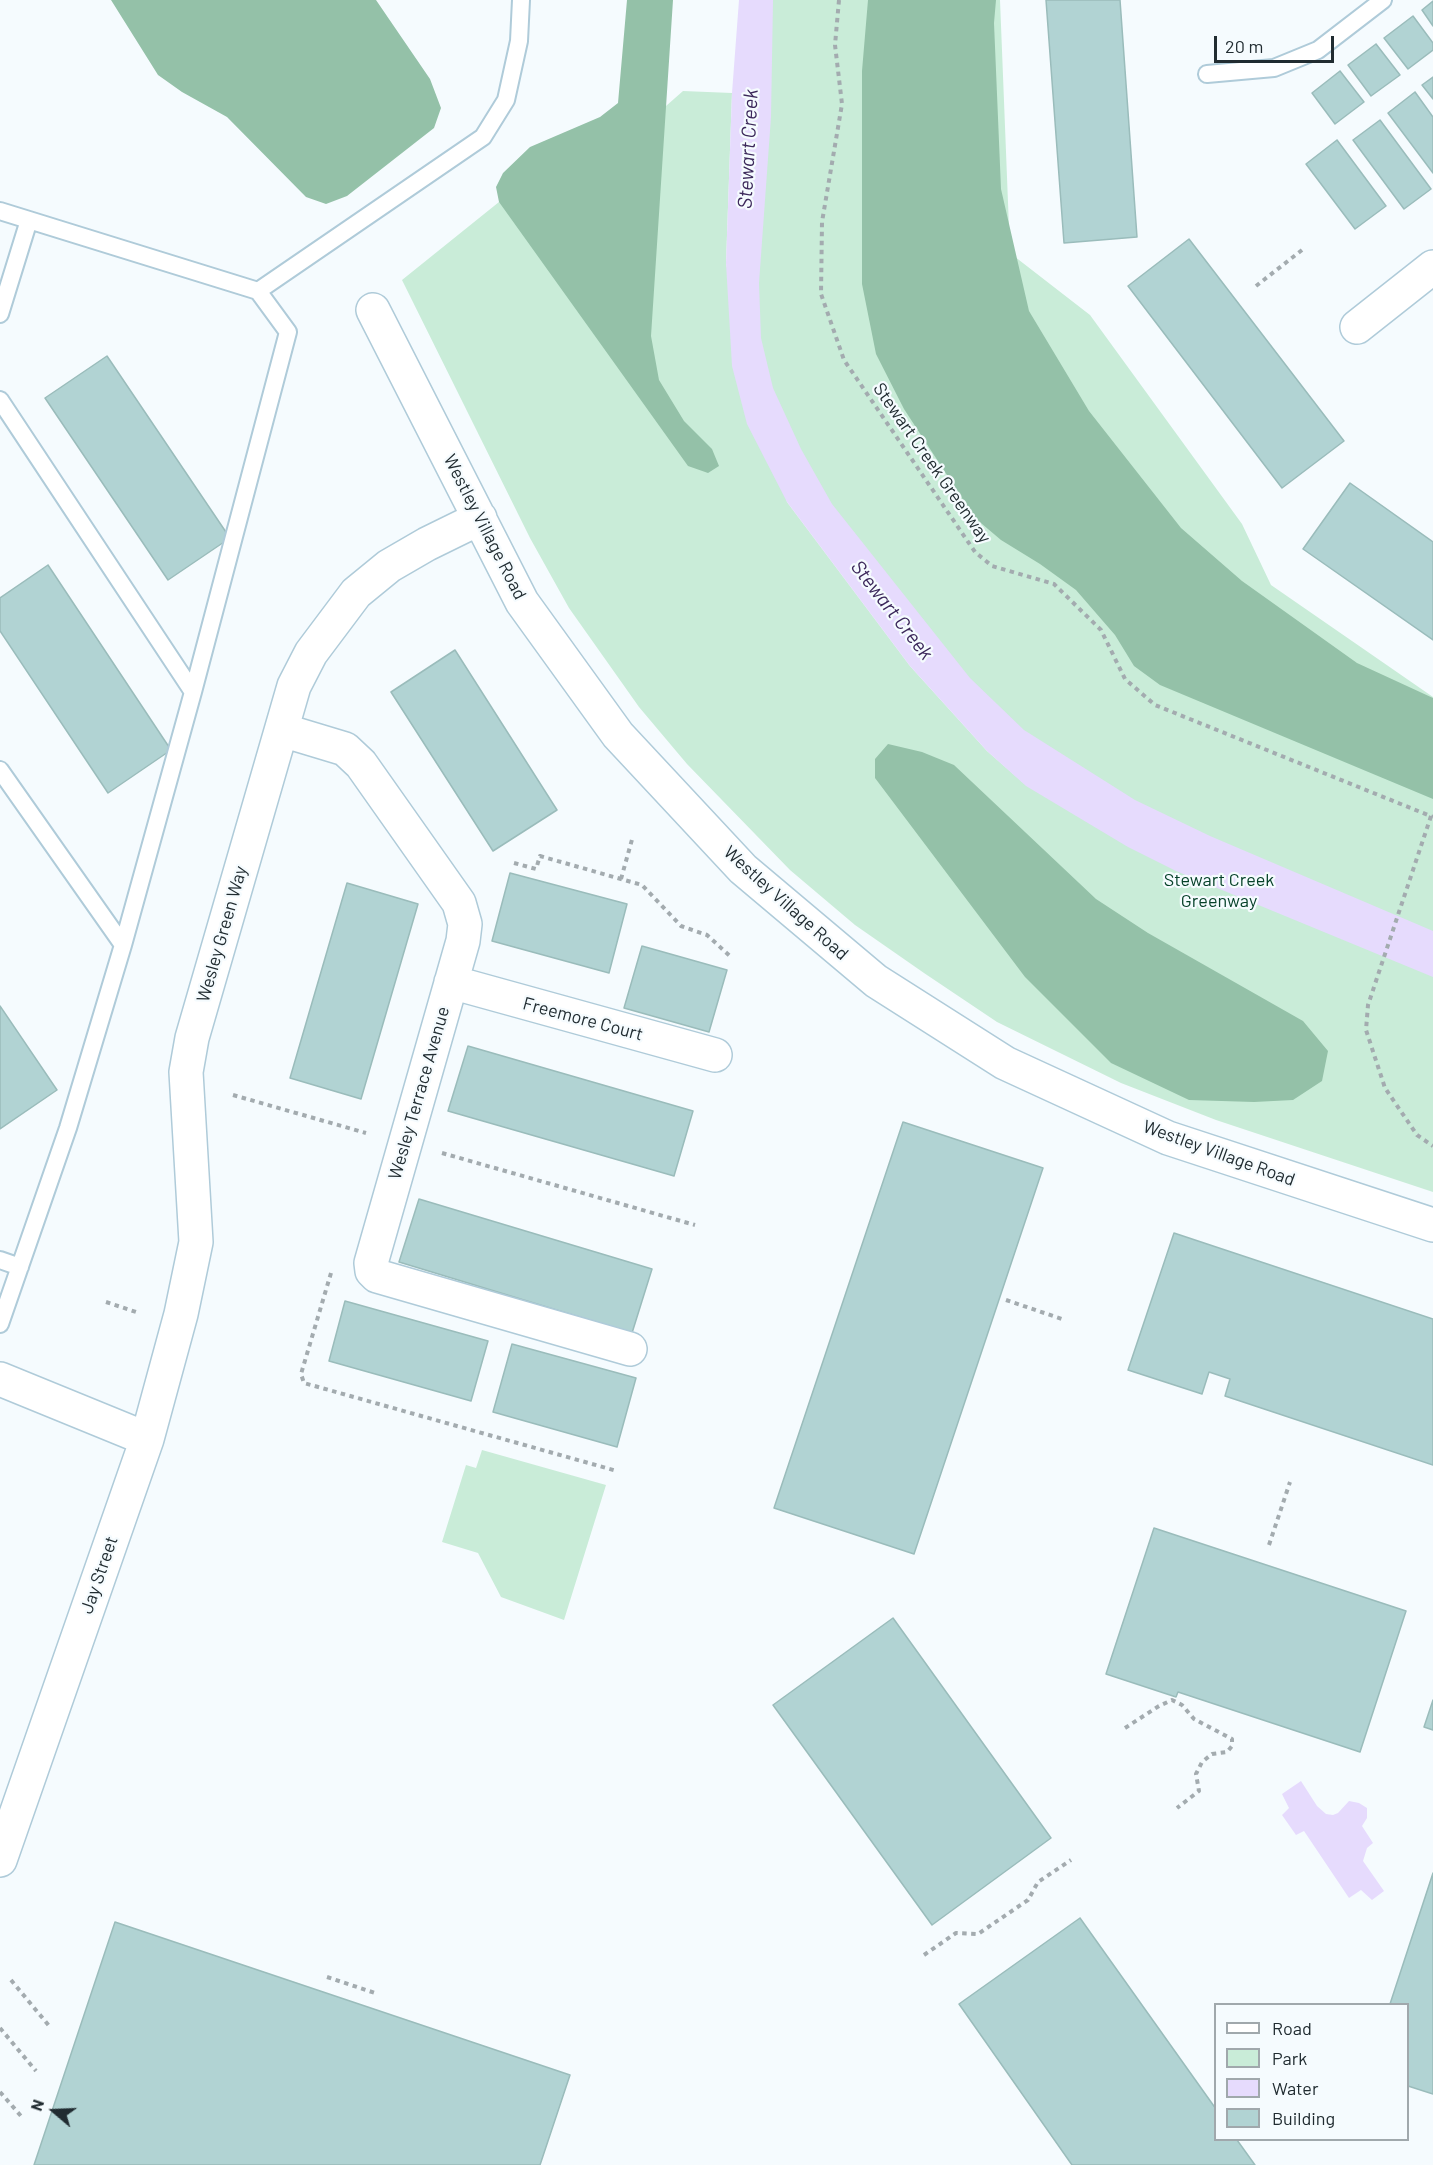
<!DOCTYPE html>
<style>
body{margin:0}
#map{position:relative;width:1433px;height:2165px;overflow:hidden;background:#f5fbfe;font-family:Barlow,sans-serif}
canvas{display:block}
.legend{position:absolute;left:1214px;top:2003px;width:195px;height:138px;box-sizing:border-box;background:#f5fbfe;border:2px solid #a0a8ac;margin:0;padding:8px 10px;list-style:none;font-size:18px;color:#212c31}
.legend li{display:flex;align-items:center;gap:12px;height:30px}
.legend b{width:30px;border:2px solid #a0a8ac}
.north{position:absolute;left:24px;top:2081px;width:60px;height:60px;-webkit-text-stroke:4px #f5fbfe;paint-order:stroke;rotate:289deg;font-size:16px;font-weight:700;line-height:24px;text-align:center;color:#212c31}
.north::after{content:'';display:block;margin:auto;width:21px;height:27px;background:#212c31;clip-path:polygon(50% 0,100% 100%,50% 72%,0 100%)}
.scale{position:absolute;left:1214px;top:36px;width:120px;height:27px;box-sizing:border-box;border:3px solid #212c31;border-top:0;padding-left:8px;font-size:18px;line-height:21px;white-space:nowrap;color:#212c31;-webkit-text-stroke:4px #f5fbfe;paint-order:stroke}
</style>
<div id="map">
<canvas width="1433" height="2165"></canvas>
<ul class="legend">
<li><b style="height:8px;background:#fff"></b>Road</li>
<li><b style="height:16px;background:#c9ecd8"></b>Park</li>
<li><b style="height:16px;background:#e6dbfd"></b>Water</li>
<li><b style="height:16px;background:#b1d3d3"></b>Building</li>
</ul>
<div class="north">N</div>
<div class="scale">20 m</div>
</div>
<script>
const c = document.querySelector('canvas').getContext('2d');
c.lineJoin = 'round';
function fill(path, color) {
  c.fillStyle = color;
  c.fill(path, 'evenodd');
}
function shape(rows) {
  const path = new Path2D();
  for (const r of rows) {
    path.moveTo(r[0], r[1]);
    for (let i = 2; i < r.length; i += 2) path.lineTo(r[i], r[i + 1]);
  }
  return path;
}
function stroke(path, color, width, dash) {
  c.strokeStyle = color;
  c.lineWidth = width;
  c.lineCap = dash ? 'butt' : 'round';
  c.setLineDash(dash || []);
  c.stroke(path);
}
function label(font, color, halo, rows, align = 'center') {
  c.font = font + ' Barlow,sans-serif';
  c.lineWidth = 4.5;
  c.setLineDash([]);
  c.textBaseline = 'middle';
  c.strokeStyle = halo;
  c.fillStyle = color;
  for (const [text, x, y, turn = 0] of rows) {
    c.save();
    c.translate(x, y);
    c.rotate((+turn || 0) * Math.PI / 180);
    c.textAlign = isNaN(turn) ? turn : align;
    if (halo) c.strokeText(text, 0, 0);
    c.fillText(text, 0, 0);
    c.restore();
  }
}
const green = shape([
 [752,0,1000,0,1010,253,1090,315,1242,524,1271,585,1433,697,1433,1192,1216,1120,1121,1083,997,1022,924,973,855,925,790,870,687,764,639,707,569,608,530,538,402,280,499,202,624,143,683,91,732,93,726,264,787,502,910,666,987,751,1026,785,825,533,756,366],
 [482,1450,606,1485,564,1620,501,1597,478,1553,442,1542,466,1465,476,1468]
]);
const forest = shape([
 [111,0,376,0,430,79,441,108,434,128,347,196,326,204,306,197,227,117,182,92,158,75],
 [627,0,673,0,651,336,659,380,684,421,712,449,719,466,708,473,688,466,499,202,496,187,503,173,530,147,600,117,618,103],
 [868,0,996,0,994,23,1001,189,1029,311,1089,411,1181,528,1242,581,1357,663,1433,698,1433,799,1160,685,1134,666,1115,635,1076,590,1040,564,1001,540,975,518,904,409,876,354,862,284,862,71],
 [888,744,922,752,954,765,1096,899,1148,933,1303,1021,1328,1051,1322,1081,1293,1100,1254,1102,1189,1100,1111,1063,1025,977,875,778,875,759]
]);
const water = shape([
 [739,0,773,0,771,117,759,283,761,338,773,388,801,449,832,504,970,678,1024,730,1135,800,1210,836,1433,931,1433,977,1176,871,1128,847,1026,786,987,751,910,666,787,502,747,424,732,366,726,263,732,93],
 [1301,1781,1317,1806,1326,1814,1333,1815,1338,1813,1349,1801,1359,1803,1367,1808,1367,1818,1362,1826,1373,1843,1367,1848,1363,1861,1384,1891,1372,1900,1361,1890,1349,1898,1304,1831,1296,1835,1282,1815,1289,1808,1282,1794]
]);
const building = shape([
 [1046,0,1120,0,1137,237,1064,243,1046,0],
 [1433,1,1433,26,1422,10,1433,1],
 [1413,16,1433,43,1433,50,1408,69,1384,38,1413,16],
 [1376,44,1400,75,1371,96,1348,65,1376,44],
 [1340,71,1364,102,1335,124,1312,93,1340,71],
 [1433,77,1433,99,1422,85,1433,77],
 [1415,92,1433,117,1433,173,1388,113,1415,92],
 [1380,120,1431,189,1404,209,1353,140,1380,120],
 [1337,140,1386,206,1355,229,1306,164,1337,140],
 [1189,239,1344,441,1282,488,1128,286,1189,239],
 [107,356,230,538,168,580,45,398,107,356],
 [1350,483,1433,542,1433,640,1303,549,1350,483],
 [48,565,171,750,108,793,0,631,0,598,48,565],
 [455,650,557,810,493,851,391,692,455,650],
 [510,873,627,904,609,973,492,941,510,873],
 [347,883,418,904,361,1099,290,1078,347,883],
 [642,946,727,970,709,1032,624,1008,642,946],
 [0,1006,57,1090,0,1129,0,1006],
 [468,1046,693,1111,674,1176,448,1111,468,1046],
 [903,1122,1043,1168,914,1554,774,1508,903,1122],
 [419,1199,652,1269,632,1333,399,1262,419,1199],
 [1174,1233,1433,1319,1433,1465,1225,1396,1230,1379,1209,1372,1202,1394,1128,1370,1174,1233],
 [345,1301,488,1341,471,1401,329,1361,345,1301],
 [512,1344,636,1378,617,1447,493,1412,512,1344],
 [1154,1528,1406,1611,1360,1752,1178,1692,1176,1697,1106,1674,1154,1528],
 [893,1618,1051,1838,932,1925,773,1705,893,1618],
 [1433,1700,1433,1730,1424,1727,1433,1700],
 [1433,1873,1433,2094,1408,2086,1408,2004,1390,2004,1433,1873],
 [1080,1918,1216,2109,1216,2140,1237,2140,1255,2165,1072,2165,959,2004,1080,1918],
 [115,1922,570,2075,540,2165,34,2165,115,1922]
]);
const path = shape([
 [839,0,835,45,842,104,822,222,821,294,844,360,975,552,992,566,1054,584,1101,630,1125,679,1155,705,1433,817],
 [1256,286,1302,250],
 [1431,816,1368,1005,1366,1030,1385,1088,1417,1135,1433,1146],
 [514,863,536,869,540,856,642,885,681,926,707,935,731,957],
 [621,879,633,836],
 [233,1095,366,1133],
 [442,1153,695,1225],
 [331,1273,301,1374,304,1383,617,1471],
 [1006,1300,1062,1319],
 [106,1302,136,1312],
 [1269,1545,1290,1482],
 [1125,1728,1159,1706,1172,1700,1182,1705,1194,1719,1232,1739,1232,1746,1227,1752,1212,1754,1202,1762,1196,1774,1199,1791,1177,1808],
 [924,1955,956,1933,978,1934,1028,1900,1038,1882,1071,1860],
 [327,1977,378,1994],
 [11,1980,50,2027],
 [0,2028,36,2071],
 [0,2092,21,2116]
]);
const lane = shape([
 [1207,74,1274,68,1318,50,1383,0],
 [0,211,258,291,288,332,193,692,123,945,68,1128,0,1324],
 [258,291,483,137,506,100,519,41,521,0],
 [0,314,29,220],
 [0,400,193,692],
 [0,770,123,945],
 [0,1260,20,1267]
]);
const street = shape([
 [373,310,522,602,618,735,743,869,876,981,1005,1063,1168,1138,1433,1225],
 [1357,327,1433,267],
 [282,730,345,749,361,764,459,903,465,924,463,941,371,1263,372,1271,377,1276,630,1349],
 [451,982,715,1055],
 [0,1379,147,1439,0,1860],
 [147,1439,181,1314,196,1242,186,1072,192,1038,294,686,311,653,356,593,389,566,427,544,480,518]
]);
const streetNames = [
 ["Stewart Creek Greenway",932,463,55],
 ["Westley Village Road",485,527,63],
 ["Westley Village Road",786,903,42],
 ["Wesley Green Way",222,934,-74],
 ["Freemore Court",583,1019,15],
 ["Wesley Terrace Avenue",419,1093,-74],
 ["Westley Village Road",1219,1153,20],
 ["Jay Street",99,1575,-71]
];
const parkNames = [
 ["Stewart Creek",1219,880],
 ["Greenway",1219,901]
];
const waterNames = [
 ["Stewart Creek",748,149,-87],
 ["Stewart Creek",892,610,52]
];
fill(green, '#c9ecd8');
fill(forest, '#94c1a8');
fill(water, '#e6dbfd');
fill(building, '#b1d3d3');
stroke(building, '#9abcbb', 1.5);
stroke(lane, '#afcbd9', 20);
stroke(street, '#afcbd9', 36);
stroke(path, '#a3abaf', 4, [4.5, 4.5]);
stroke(lane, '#fff', 16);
stroke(street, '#fff', 33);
label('18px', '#212c31', '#f5fbfe', streetNames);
label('18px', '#064129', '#f5fbfe', parkNames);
label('italic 20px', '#3c285b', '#f5fbfe', waterNames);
</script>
